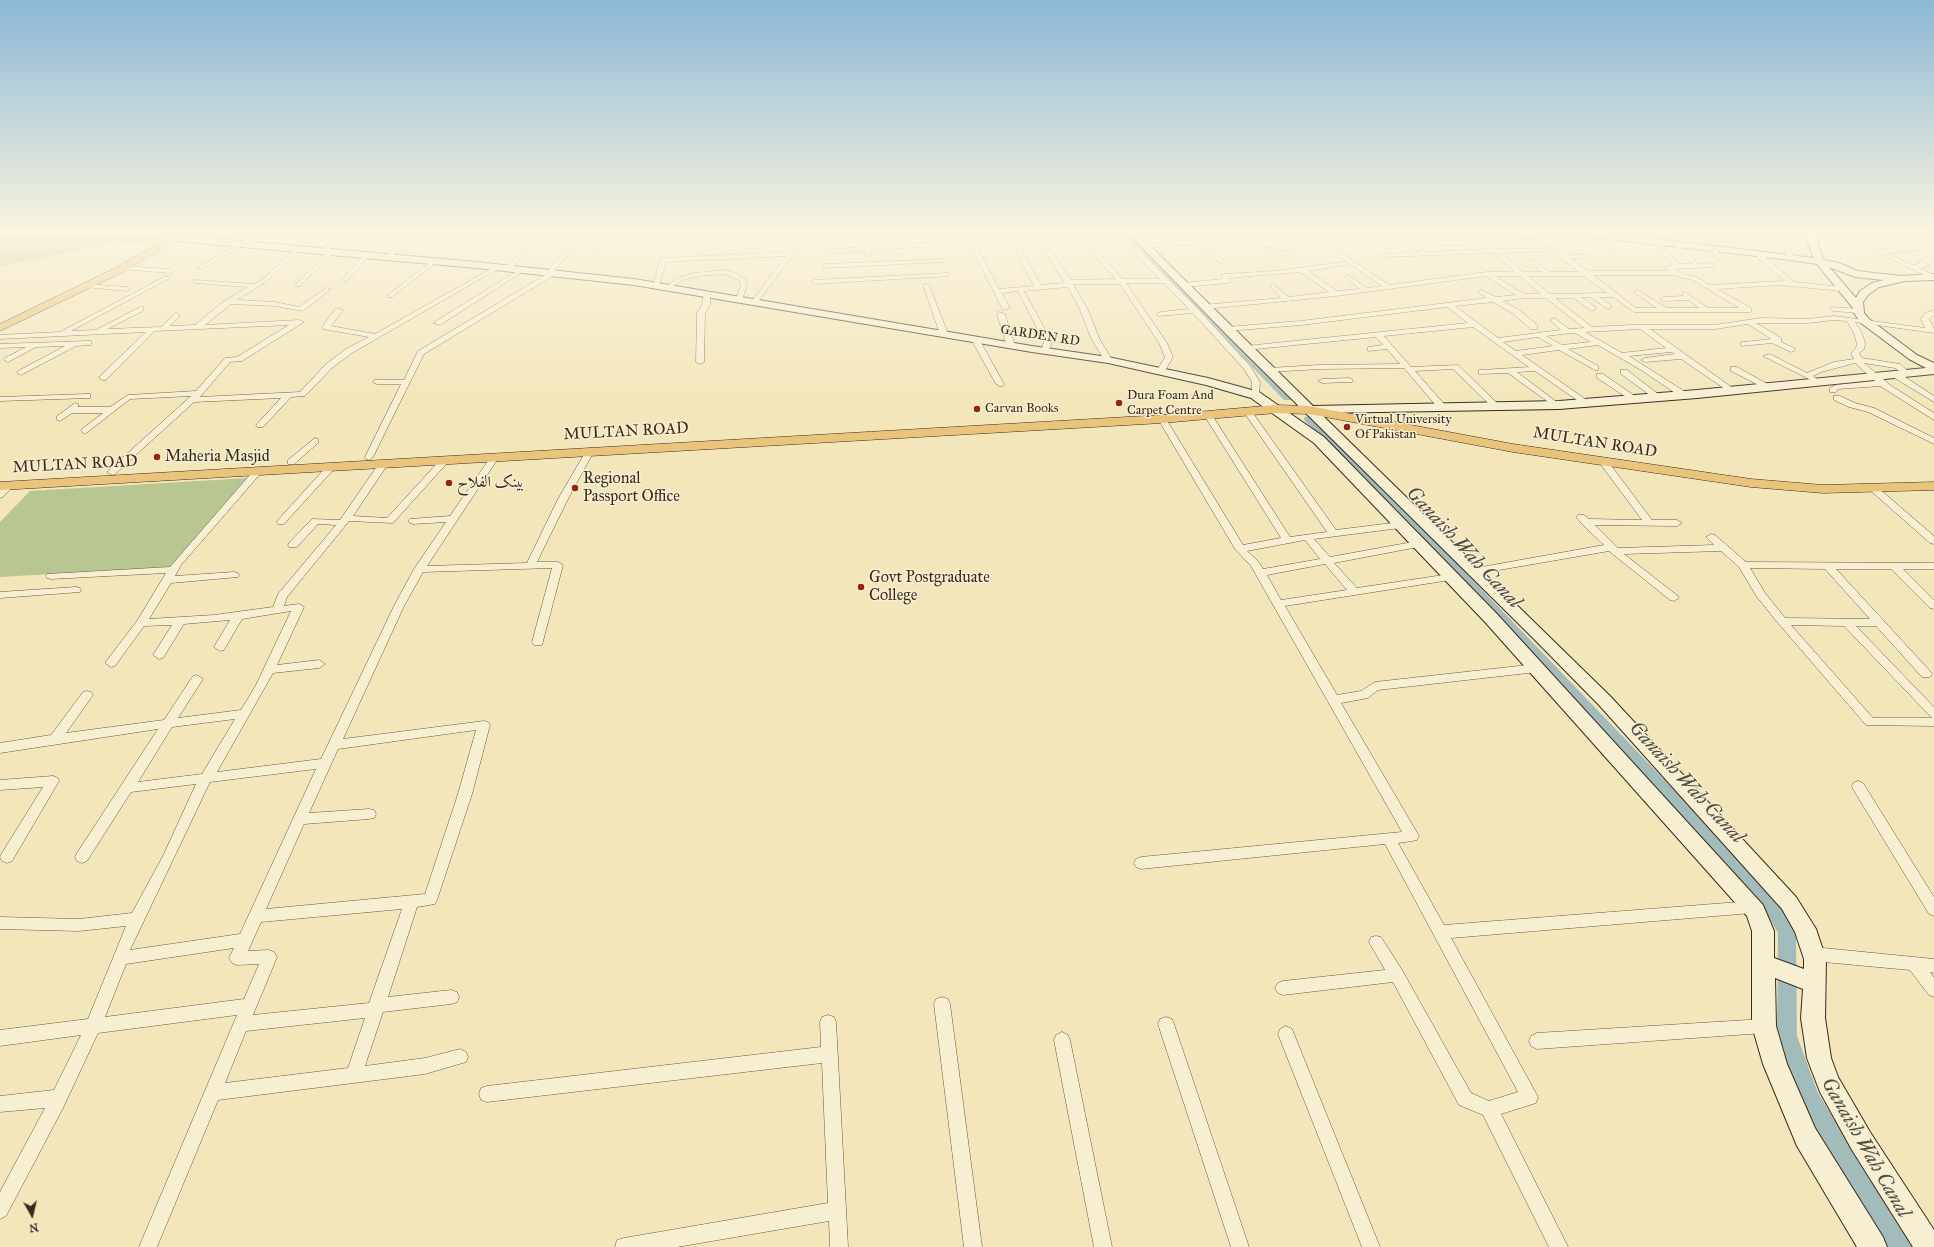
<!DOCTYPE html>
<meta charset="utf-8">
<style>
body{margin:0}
#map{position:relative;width:1934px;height:1247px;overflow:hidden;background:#f3e6ba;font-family:"IM FELL Great Primer",serif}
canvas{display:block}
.north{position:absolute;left:12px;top:1195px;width:40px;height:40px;-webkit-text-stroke:3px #f7efd2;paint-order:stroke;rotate:172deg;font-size:11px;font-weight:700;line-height:16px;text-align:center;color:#3c291d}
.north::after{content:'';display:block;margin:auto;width:14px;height:18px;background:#3c291d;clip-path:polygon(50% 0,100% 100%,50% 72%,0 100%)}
</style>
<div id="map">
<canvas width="1934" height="1247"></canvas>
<div class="north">N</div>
</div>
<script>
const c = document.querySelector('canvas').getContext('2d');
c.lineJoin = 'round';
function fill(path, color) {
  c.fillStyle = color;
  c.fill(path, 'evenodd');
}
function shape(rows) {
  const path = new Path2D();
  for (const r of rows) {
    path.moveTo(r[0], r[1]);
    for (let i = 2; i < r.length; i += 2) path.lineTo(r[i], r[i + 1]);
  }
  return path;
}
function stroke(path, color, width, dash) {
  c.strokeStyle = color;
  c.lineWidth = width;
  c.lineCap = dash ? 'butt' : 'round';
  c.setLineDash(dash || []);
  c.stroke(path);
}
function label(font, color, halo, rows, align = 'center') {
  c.font = font + ' "IM FELL Great Primer",Amiri,serif';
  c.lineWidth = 3;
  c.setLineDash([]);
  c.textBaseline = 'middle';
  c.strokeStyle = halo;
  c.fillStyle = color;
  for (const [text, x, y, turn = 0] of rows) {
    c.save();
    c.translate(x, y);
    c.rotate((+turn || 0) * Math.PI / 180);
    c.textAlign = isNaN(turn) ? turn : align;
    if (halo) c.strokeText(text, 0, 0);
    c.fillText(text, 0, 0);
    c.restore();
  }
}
const green = shape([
 [0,233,172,233,148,244,111,243,0,267],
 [248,478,171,567,0,577,0,522,30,491]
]);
const canal = shape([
 [1123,233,1132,233,1292,396,1293,398,1292,400,1284,400,1123,233],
 [1309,416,1313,417,1370,473,1773,893,1796,932,1797,1036,1818,1093,1908,1239,1912,1247,1887,1247,1801,1106,1777,1036,1778,933,1761,903,1362,477,1305,421,1304,419,1305,417,1309,416]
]);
const street = shape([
 [256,233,264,233,202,269,197,268,256,233],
 [345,233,352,233,325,252,321,252,321,250,345,233],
 [408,233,415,233,390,258,386,258,386,256,408,233],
 [540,233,547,233,510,269,506,269,506,267,540,233],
 [580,233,586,233,554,271,557,273,556,274,424,354,373,457,369,460,366,459,365,457,401,384,377,384,373,382,374,380,404,380,418,351,547,274,547,272,580,233],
 [606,233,613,233,610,235,606,233],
 [669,233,675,233,674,240,809,233,757,303,755,304,751,302,786,256,666,262,659,286,656,288,653,286,660,260,663,258,789,252,799,238,671,244,669,243,668,240,602,244,598,252,593,251,596,242,599,240,669,236,669,233],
 [860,233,866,233,869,247,936,242,939,244,936,246,870,250,871,254,868,256,866,255,864,251,831,253,828,251,831,249,863,247,860,233],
 [964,233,970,233,999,289,1034,286,1006,233,1012,233,1041,285,1065,283,1033,233,1039,233,1071,280,1116,279,1073,233,1080,233,1123,279,1160,279,1115,233,1122,233,1198,309,1250,366,1260,382,1259,395,1258,397,1252,397,1252,382,1244,369,1193,313,1158,316,1157,314,1161,312,1189,309,1164,283,1126,283,1167,343,1173,357,1163,374,1156,372,1165,357,1159,343,1120,284,1073,284,1088,310,1099,338,1112,360,1108,362,1104,360,1091,338,1080,310,1068,287,1024,291,1052,342,1048,353,1042,353,1041,351,1044,342,1018,291,1002,293,1010,308,1003,310,964,233],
 [1264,233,1272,233,1298,251,1295,253,1289,250,1263,251,1263,249,1265,248,1284,247,1264,233],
 [1326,233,1332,233,1346,256,1389,285,1487,272,1515,272,1494,253,1382,257,1381,256,1384,254,1419,252,1396,233,1403,233,1427,252,1490,249,1484,244,1436,245,1433,243,1436,241,1480,240,1473,233,1480,233,1497,249,1555,248,1564,254,1586,255,1587,256,1584,258,1570,258,1588,271,1670,271,1663,267,1672,265,1653,242,1656,240,1679,264,1692,264,1674,245,1674,243,1676,242,1699,264,1711,263,1714,265,1711,267,1675,269,1685,275,1694,276,1710,285,1785,281,1761,261,1754,253,1759,252,1794,282,1842,287,1845,289,1842,291,1780,285,1717,289,1751,308,1751,312,1634,312,1613,297,1599,297,1611,305,1612,307,1608,309,1590,297,1581,297,1595,307,1596,309,1592,311,1573,298,1555,298,1592,327,1631,325,1715,325,1761,318,1808,319,1834,316,1925,328,1921,319,1925,313,1934,310,1934,315,1929,319,1934,329,1934,333,1855,322,1862,333,1865,344,1864,349,1859,353,1862,358,1900,364,1911,374,1907,376,1895,368,1864,363,1890,385,1934,413,1934,420,1880,386,1838,389,1836,392,1830,392,1830,388,1836,385,1875,381,1855,363,1821,372,1813,376,1817,379,1813,381,1763,356,1770,354,1807,373,1834,362,1854,359,1851,353,1856,348,1857,344,1854,333,1847,321,1834,320,1808,323,1756,323,1781,338,1781,342,1794,348,1795,350,1791,352,1772,343,1741,346,1741,342,1744,342,1771,339,1748,324,1715,329,1650,329,1734,389,1735,391,1731,393,1681,359,1645,362,1641,360,1645,358,1675,354,1671,352,1629,356,1687,393,1687,397,1681,397,1641,370,1598,345,1568,349,1598,366,1598,370,1595,370,1559,350,1522,355,1591,403,1590,405,1584,405,1535,371,1517,372,1558,403,1558,407,1555,407,1508,373,1479,374,1479,370,1482,370,1529,367,1473,327,1384,336,1411,367,1458,365,1499,405,1498,407,1492,407,1453,369,1415,371,1445,405,1446,407,1442,410,1439,409,1404,368,1319,369,1270,372,1266,370,1270,368,1319,365,1400,364,1387,349,1368,351,1368,347,1383,345,1376,337,1246,350,1242,348,1246,346,1468,323,1447,307,1301,325,1227,331,1223,329,1227,327,1301,321,1487,298,1479,293,1478,292,1481,290,1496,297,1516,295,1486,276,1336,296,1206,309,1202,307,1203,305,1281,298,1270,286,1273,284,1289,297,1329,292,1300,272,1229,278,1231,281,1228,283,1184,287,1181,285,1184,283,1223,279,1221,276,1224,274,1275,271,1343,262,1346,264,1345,265,1308,271,1337,291,1360,289,1346,278,1345,277,1348,275,1367,288,1382,286,1341,258,1326,233],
 [1537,251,1553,252,1579,272,1550,272,1532,259,1529,261,1530,262,1542,272,1523,272,1502,253,1537,251],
 [1593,275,1676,275,1682,278,1691,279,1739,308,1708,308,1685,292,1682,294,1683,296,1664,297,1660,299,1664,301,1689,300,1699,308,1667,308,1637,290,1634,292,1635,293,1657,308,1636,308,1593,275],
 [1495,276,1520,276,1541,294,1524,294,1495,276],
 [1528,276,1584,276,1607,293,1550,294,1528,276],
 [1523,298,1546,298,1584,328,1569,329,1554,318,1550,320,1561,330,1498,338,1455,306,1493,302,1512,313,1531,329,1537,329,1537,325,1518,309,1502,301,1523,298],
 [1640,329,1666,348,1622,353,1585,332,1640,329],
 [1571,333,1575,333,1591,342,1562,345,1546,336,1571,333],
 [1538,337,1553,346,1516,351,1503,342,1538,337],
 [1838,233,1846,233,1881,250,1892,248,1889,245,1890,244,1903,241,1905,238,1898,233,1906,233,1911,236,1934,236,1934,240,1910,240,1907,244,1898,246,1918,247,1921,249,1920,250,1887,253,1912,265,1920,264,1918,262,1919,261,1923,261,1930,266,1920,268,1934,275,1934,280,1838,233],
 [1371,234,1373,235,1373,237,1357,239,1354,237,1371,234],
 [1693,234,1703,236,1704,237,1701,239,1691,237,1691,235,1693,234],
 [1604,235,1608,235,1622,256,1621,257,1617,257,1603,236,1604,235],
 [1197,240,1224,261,1224,263,1220,263,1196,244,1145,248,1142,246,1145,244,1197,240],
 [1785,245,1788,247,1794,257,1793,258,1788,257,1782,247,1785,245],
 [297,247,300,249,299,250,267,281,237,300,275,302,299,307,326,288,331,289,303,311,275,306,231,304,205,325,299,320,304,322,242,361,230,362,200,397,300,392,326,364,346,349,369,337,323,329,322,327,336,308,343,310,331,326,375,334,496,266,501,267,352,353,332,368,305,396,291,397,263,427,257,427,256,425,281,398,194,402,115,474,112,475,107,472,109,470,191,396,130,399,85,434,81,431,82,429,103,413,72,413,60,421,57,420,57,416,75,403,78,404,78,407,110,407,128,395,196,391,225,358,237,357,289,325,155,331,106,380,103,380,99,378,100,376,146,332,0,339,0,335,60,332,166,276,168,277,168,279,71,331,96,330,140,307,143,307,143,311,107,329,161,327,176,313,180,315,170,326,195,325,223,302,248,287,196,283,194,282,194,280,254,284,263,279,297,247],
 [1711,247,1715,247,1722,258,1721,259,1717,259,1710,248,1711,247],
 [329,251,334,252,300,286,296,286,296,284,329,251],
 [365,254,370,255,347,281,343,281,343,279,365,254],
 [944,259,945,260,942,262,825,268,822,266,825,264,944,259],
 [433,260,438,261,392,297,388,297,388,295,433,260],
 [121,266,171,269,174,271,171,273,119,269,119,267,121,266],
 [520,269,525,270,440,325,433,323,520,269],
 [725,270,735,273,745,279,747,285,742,300,736,299,741,285,739,280,725,274,697,276,683,280,669,289,664,288,679,278,694,273,725,270],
 [947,273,950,275,949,276,814,284,811,282,814,280,947,273],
 [87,284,127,287,130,289,127,291,85,287,85,285,87,284],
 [924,284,929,285,948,334,947,336,940,334,923,285,924,284],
 [707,292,710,294,710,305,705,313,704,362,700,364,696,362,697,313,702,305,704,294,707,292],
 [1831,307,1859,309,1863,311,1859,313,1834,311,1830,309,1831,307],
 [998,312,1005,314,1015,346,1014,348,1007,346,997,314,998,312],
 [972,337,979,339,1004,384,1003,386,1000,386,996,384,971,339,972,337],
 [88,341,91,341,91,345,76,346,21,375,17,373,18,371,65,346,36,347,8,362,4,360,5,358,26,347,0,348,0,344,88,341],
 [1731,367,1737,367,1773,387,1772,389,1766,389,1731,371,1731,367],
 [1621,370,1627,370,1662,397,1661,399,1655,399,1621,374,1621,370],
 [1893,373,1899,373,1934,396,1934,402,1893,377,1893,373],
 [1597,374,1603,374,1639,399,1638,401,1632,401,1597,378,1597,374],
 [1349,378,1353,380,1352,382,1322,383,1318,381,1322,379,1349,378],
 [87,394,90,394,90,398,0,401,0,397,87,394],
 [1834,396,1840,396,1855,403,1874,408,1934,438,1934,444,1868,412,1849,407,1834,400,1834,396],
 [1247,408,1250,409,1336,530,1400,522,1405,525,1400,528,1314,539,1330,557,1418,541,1423,544,1418,547,1334,563,1357,588,1450,574,1455,577,1450,580,1285,606,1337,695,1361,691,1375,682,1537,664,1543,668,1537,672,1378,690,1368,698,1341,703,1419,836,1417,840,1412,841,1398,843,1444,925,1752,901,1757,903,1759,907,1757,911,1752,913,1451,938,1538,1097,1536,1103,1501,1114,1568,1247,1549,1247,1483,1115,1459,1105,1393,982,1283,995,1278,993,1275,988,1278,983,1283,981,1385,970,1369,942,1371,937,1376,936,1381,937,1402,970,1471,1093,1489,1101,1518,1092,1385,844,1141,869,1136,867,1134,863,1136,859,1141,857,1402,832,1251,566,1235,549,1158,419,1162,416,1166,419,1243,545,1281,538,1204,415,1205,413,1211,413,1212,415,1290,537,1327,532,1243,411,1247,408],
 [1305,540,1320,559,1263,569,1259,562,1247,551,1305,540],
 [1325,564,1347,590,1281,600,1267,575,1325,564],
 [315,438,318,439,318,443,294,464,288,464,288,460,315,438],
 [590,448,594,451,568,499,537,562,558,562,563,565,542,645,534,645,532,642,552,568,423,572,404,606,343,739,484,721,488,722,490,725,472,794,437,900,435,904,417,907,388,997,451,990,457,992,459,997,457,1002,451,1004,383,1012,365,1066,425,1058,460,1049,466,1052,468,1057,466,1062,425,1074,218,1100,157,1247,139,1247,237,1015,98,1033,63,1108,6,1216,0,1219,0,1192,45,1108,0,1112,0,1096,54,1090,81,1035,0,1046,0,1030,88,1019,126,926,79,931,0,929,0,917,79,919,132,913,163,856,196,784,131,792,87,861,82,863,77,861,75,857,77,853,158,729,0,753,0,743,51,735,83,692,87,691,91,692,93,695,66,733,164,720,193,676,197,675,203,679,178,718,241,710,256,685,291,611,242,619,224,650,220,651,214,647,230,620,184,624,163,658,159,659,153,655,172,625,144,626,115,666,111,667,105,663,137,621,166,573,51,579,47,578,46,576,47,574,170,567,255,469,258,468,263,471,261,473,181,565,175,576,234,572,238,573,239,575,238,577,171,583,149,619,214,615,273,607,278,594,336,525,318,524,297,547,289,547,288,545,289,543,312,519,340,520,380,462,383,461,388,464,353,516,387,518,442,458,448,458,448,462,393,523,349,521,287,597,284,606,299,604,304,607,277,665,319,660,325,664,319,668,273,673,217,772,321,759,394,606,414,569,446,522,413,524,410,523,408,521,410,519,450,516,492,455,498,455,499,457,427,566,527,563,558,499,586,451,590,448],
 [235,719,202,774,138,782,172,727,235,719],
 [476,730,458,794,425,894,266,909,304,824,369,819,374,818,376,814,374,810,369,809,309,813,338,749,476,730],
 [316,769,240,934,130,950,210,782,316,769],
 [402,909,369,1003,253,1015,277,957,274,952,269,950,248,951,261,922,402,909],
 [234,948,229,958,232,963,237,965,259,964,244,999,105,1017,126,964,234,948],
 [365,1018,348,1068,225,1083,246,1031,365,1018],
 [1604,459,1607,460,1652,520,1677,520,1682,523,1677,526,1595,525,1618,548,1714,545,1706,537,1711,534,1715,535,1746,562,1934,563,1934,569,1903,569,1934,600,1934,609,1930,608,1891,569,1836,569,1930,671,1932,674,1930,677,1922,677,1876,626,1856,626,1934,707,1934,726,1866,725,1778,623,1757,597,1739,567,1721,551,1624,554,1678,596,1679,598,1674,601,1670,600,1609,551,1476,574,1472,573,1471,571,1472,569,1476,568,1604,545,1582,524,1576,517,1578,515,1584,515,1589,519,1642,520,1599,462,1604,459],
 [1750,568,1825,569,1870,619,1785,618,1765,593,1750,568],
 [1791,625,1844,626,1932,718,1873,718,1791,625],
 [331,464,336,467,334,469,284,524,278,524,276,522,278,520,328,465,331,464],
 [9,482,14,485,3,497,0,498,0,489,6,483,9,482],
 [1874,486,1877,487,1934,536,1934,544,1930,543,1871,491,1869,489,1874,486],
 [76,587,80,588,81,590,80,592,0,598,0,592,76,587],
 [53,776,58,778,59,781,12,861,7,863,2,861,0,857,2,853,43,787,0,790,0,780,53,776],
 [1858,781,1863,783,1934,897,1934,916,1929,914,1853,789,1852,786,1853,783,1858,781],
 [1813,947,1934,959,1934,973,1930,972,1934,978,1934,997,1929,995,1910,970,1813,961,1808,959,1805,954,1808,949,1813,947],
 [942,997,948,999,950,1004,982,1247,964,1247,934,1004,936,999,942,997],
 [828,1015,834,1017,836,1022,848,1247,830,1247,829,1221,677,1247,615,1247,617,1240,624,1238,828,1203,822,1063,487,1102,481,1100,479,1094,481,1088,487,1086,821,1047,820,1022,822,1017,828,1015],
 [1166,1017,1172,1019,1174,1024,1249,1247,1231,1247,1158,1024,1160,1019,1166,1017],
 [1764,1019,1770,1021,1772,1026,1770,1031,1764,1033,1537,1049,1531,1046,1529,1041,1531,1036,1537,1033,1764,1019],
 [1286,1026,1292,1029,1294,1034,1380,1247,1362,1247,1278,1034,1280,1029,1286,1026],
 [1062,1032,1068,1035,1070,1040,1112,1247,1094,1247,1054,1040,1056,1035,1062,1032]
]);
const secondary = shape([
 [1128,233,1137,233,1313,406,1559,401,1697,390,1926,368,1909,359,1861,323,1854,313,1853,308,1817,264,1791,260,1583,236,1579,233,1608,233,1814,258,1808,244,1807,233,1817,233,1818,244,1824,260,1839,263,1857,271,1901,276,1934,274,1934,280,1905,281,1879,287,1868,295,1863,302,1864,313,1869,319,1917,355,1934,363,1934,374,1697,398,1559,409,1320,413,1611,697,1796,897,1816,929,1826,959,1825,1018,1831,1058,1838,1077,1870,1132,1934,1230,1934,1247,1913,1247,1852,1150,1820,1092,1807,1058,1801,1018,1803,989,1775,978,1776,1026,1787,1064,1815,1128,1883,1237,1887,1247,1857,1247,1797,1146,1763,1064,1752,1026,1752,931,1747,916,1485,622,1314,443,1251,398,1206,385,1108,363,1032,352,634,285,476,268,175,241,170,238,175,235,476,262,634,279,1032,346,1108,357,1208,378,1259,392,1324,437,1497,614,1763,905,1774,931,1774,958,1804,969,1804,959,1795,932,1782,909,1599,705,1533,638,1227,335,1128,233],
 [1829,267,1855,277,1884,280,1872,283,1860,291,1856,298,1829,267],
 [1501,233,1547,233,1543,236,1525,238,1505,236,1501,233]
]);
const primary = shape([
 [177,233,189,233,123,272,0,331,0,324,115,268,177,233],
 [1276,405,1309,406,1513,444,1751,479,1823,485,1934,482,1934,490,1823,493,1751,487,1513,452,1309,414,1276,413,1162,423,0,490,0,482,1162,415,1276,405]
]);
const markers = [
 [1119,403,4,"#8f2418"],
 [977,409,4,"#8f2418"],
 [1347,427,4,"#8f2418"],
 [157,457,4,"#8f2418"],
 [449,483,4,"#8f2418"],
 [575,488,4,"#8f2418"],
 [861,587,4,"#8f2418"]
];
const farStreetnames = [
 ["GARDEN RD",1040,336,9]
];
const farPoinames = [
 ["Dura Foam And",1127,396],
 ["Carpet Centre",1127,411],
 ["Carvan Books",985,409],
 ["Virtual University",1355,420],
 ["Of Pakistan",1355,435]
];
const streetNames = [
 ["MULTAN ROAD",626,432,-3],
 ["MULTAN ROAD",1595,443,9],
 ["MULTAN ROAD",75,465,-3]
];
const poiNames = [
 ["Maheria Masjid",165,457],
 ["Regional",583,479],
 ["Passport Office",583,497],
 ["بینک الفلاح",457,483],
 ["Govt Postgraduate",869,578],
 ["College",869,596]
];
const nearWaternames = [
 ["Ganaish Wah Canal",1463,548,47],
 ["Ganaish Wah Canal",1686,783,47],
 ["Ganaish Wah Canal",1865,1148,60]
];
fill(green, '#b8c692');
fill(canal, '#a2bcbc');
stroke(street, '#6a5844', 1);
stroke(secondary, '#3c291d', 2);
stroke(primary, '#3c291d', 1);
fill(street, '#f7efd2');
fill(secondary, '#f7efd2');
fill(primary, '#eac37d');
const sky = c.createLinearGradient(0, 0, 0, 408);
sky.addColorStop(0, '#8cb7d6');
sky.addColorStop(0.57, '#faf4e0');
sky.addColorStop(1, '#faf4e000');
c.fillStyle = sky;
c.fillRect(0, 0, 1934, 408);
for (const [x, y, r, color] of markers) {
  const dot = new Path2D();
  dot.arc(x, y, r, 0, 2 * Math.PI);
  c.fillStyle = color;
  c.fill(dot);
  stroke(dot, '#f7efd2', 1.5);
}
label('13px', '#3c291d', '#f7efd2', farStreetnames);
label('13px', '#3c291d', '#f7efd2', farPoinames, 'left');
label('16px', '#3c291d', '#f7efd2', streetNames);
label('16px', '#3c291d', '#f7efd2', poiNames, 'left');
label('italic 20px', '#564e45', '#f7efd2', nearWaternames);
</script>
